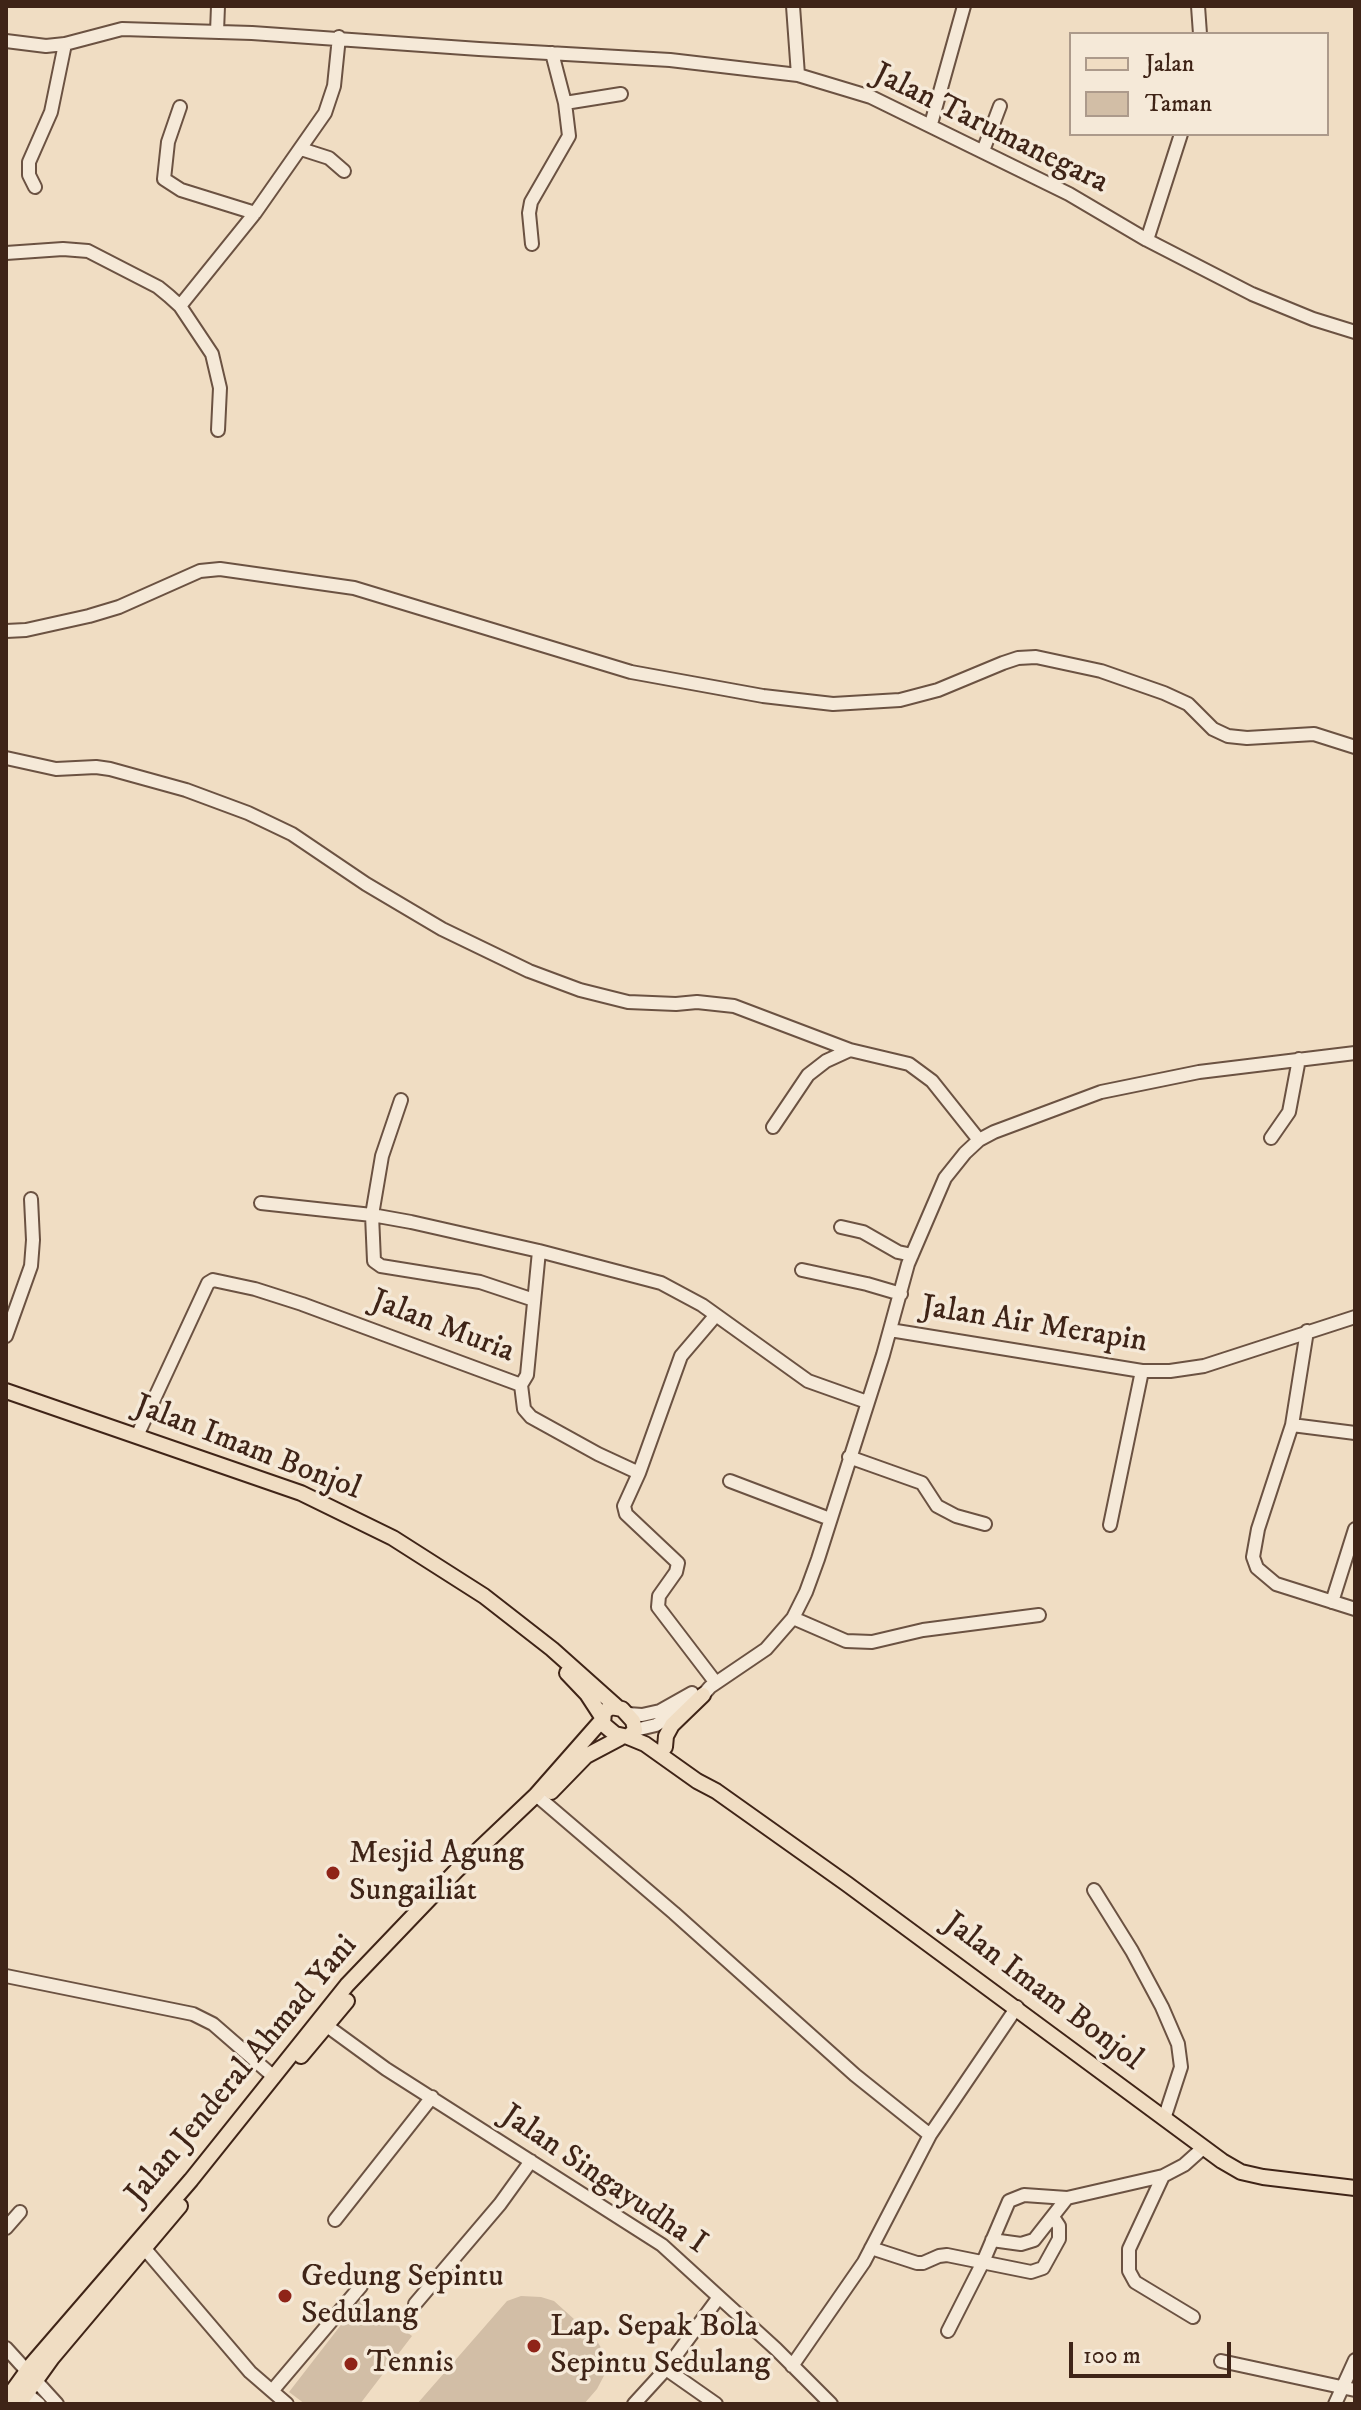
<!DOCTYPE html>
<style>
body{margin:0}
#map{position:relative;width:1361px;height:2410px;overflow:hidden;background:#f0ddc3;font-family:"IM FELL DW Pica",serif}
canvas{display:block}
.frame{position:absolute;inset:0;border:8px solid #3f2417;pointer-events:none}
.legend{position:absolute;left:1069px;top:32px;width:260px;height:104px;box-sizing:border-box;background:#f5e9d8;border:2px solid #ac9a8b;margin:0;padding:10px 14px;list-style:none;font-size:24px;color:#3f2417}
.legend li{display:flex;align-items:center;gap:16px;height:40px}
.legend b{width:40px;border:2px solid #ac9a8b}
.scale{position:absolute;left:1069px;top:2342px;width:162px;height:36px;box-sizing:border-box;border:4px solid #3f2417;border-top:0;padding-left:10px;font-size:24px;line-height:28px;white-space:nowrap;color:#3f2417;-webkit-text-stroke:6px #f5e9d8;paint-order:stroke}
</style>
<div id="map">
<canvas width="1361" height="2410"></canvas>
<div class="frame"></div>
<ul class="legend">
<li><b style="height:10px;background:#f0ddc3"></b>Jalan</li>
<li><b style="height:22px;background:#d2bea6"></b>Taman</li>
</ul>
<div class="scale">100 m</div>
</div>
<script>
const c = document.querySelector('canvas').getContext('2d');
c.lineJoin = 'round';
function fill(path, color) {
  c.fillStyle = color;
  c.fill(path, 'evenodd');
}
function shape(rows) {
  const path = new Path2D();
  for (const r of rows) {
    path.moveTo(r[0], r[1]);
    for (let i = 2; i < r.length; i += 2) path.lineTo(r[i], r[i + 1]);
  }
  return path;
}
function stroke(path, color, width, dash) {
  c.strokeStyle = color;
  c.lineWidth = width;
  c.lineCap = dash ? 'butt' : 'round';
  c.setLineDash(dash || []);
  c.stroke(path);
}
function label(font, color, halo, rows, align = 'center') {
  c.font = font + ' "IM FELL DW Pica",serif';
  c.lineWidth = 7;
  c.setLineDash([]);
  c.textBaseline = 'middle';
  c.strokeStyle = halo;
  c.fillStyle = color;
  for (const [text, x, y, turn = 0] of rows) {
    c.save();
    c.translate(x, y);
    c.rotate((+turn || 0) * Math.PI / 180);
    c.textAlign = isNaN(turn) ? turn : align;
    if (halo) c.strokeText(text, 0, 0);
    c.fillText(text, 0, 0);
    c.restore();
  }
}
const green = shape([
 [521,2296,541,2297,554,2301,595,2338,605,2354,607,2370,597,2389,584,2404,417,2404,507,2301],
 [361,2299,412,2336,360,2404,305,2404,289,2392]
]);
const minor = shape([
 [793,6,798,75],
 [1198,6,1200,34],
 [217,32,218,6],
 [6,41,46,46,65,44,122,29,252,33,479,49,670,60,798,75,871,97,1069,194,1147,240,1252,294,1313,319,1355,332],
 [565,103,621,94],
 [180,107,168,142,164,179,181,190,255,213],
 [931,124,964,6],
 [301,149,329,158,344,171],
 [983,151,1000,106],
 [35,187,29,175,29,162,51,112,65,44],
 [1147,240,1181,134],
 [532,244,529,213,531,202,569,136,565,103,552,53],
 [6,253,63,249,88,251,158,287,169,296,180,306,212,354,220,388,218,430],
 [180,306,255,213,325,113,334,86,339,37],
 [6,631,26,630,89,616,119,607,200,571,220,569,354,588,631,672,763,696,833,704,900,700,938,690,1003,663,1018,658,1036,657,1101,671,1164,693,1188,704,1213,729,1228,736,1247,738,1314,734,1355,747],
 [6,758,56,769,96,767,110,769,186,790,248,813,292,834,366,884,442,929,529,971,580,990,628,1002,676,1004,697,1002,734,1006,850,1050,909,1064,932,1081,979,1140],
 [401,1100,382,1156,372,1215,374,1261,381,1266,480,1282,534,1300],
 [773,1127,808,1075,826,1061,850,1050],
 [1271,1138,1289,1112,1299,1059],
 [261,1203,372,1215,411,1222,539,1251,661,1283,702,1305,808,1381,867,1402],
 [841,1227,863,1232,898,1252,912,1255],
 [802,1270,867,1284,901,1294],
 [890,1330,1142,1371,1170,1371,1204,1366,1355,1317],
 [1307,1331,1292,1425,1258,1529,1253,1557,1257,1568,1276,1584,1355,1609],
 [6,1336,31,1266,33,1240,31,1199],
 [521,1385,524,1409,531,1417,598,1454,639,1473,624,1506,626,1514,678,1563,676,1572,659,1596,658,1607,716,1683],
 [1292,1425,1355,1433],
 [137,1436,208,1283,213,1280,255,1289,302,1304,521,1385,527,1375,539,1251],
 [849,1457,922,1483,937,1506,956,1516,985,1524],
 [639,1473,681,1356,716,1315],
 [730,1481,830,1519],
 [1110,1525,1142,1371],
 [1332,1602,1355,1529],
 [793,1618,846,1641,872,1642,923,1630,1039,1615],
 [628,1714,642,1715,660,1711,692,1693],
 [635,1730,656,1725,703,1695,710,1687,766,1649,793,1618,806,1592,818,1559,883,1355,908,1264,945,1178,965,1153,979,1140,994,1132,1101,1092,1199,1072,1355,1053],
 [536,1795,674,1913,855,2075,930,2135],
 [1094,1890,1132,1951,1162,2007,1178,2044,1181,2067,1164,2119],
 [6,1976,193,2014,213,2024,274,2077],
 [327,2026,386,2069,662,2245,776,2349,831,2404],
 [1163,2176,1129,2249,1129,2271,1135,2282,1193,2317],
 [335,2220,432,2097],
 [6,2228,20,2212],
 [992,2240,1021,2244,1034,2240,1067,2198],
 [871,2248,917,2263,923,2263,939,2256,947,2255,1031,2272,1043,2268,1059,2239,1059,2226,1053,2217],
 [145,2249,250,2372,287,2404],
 [415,2304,500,2204,531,2161],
 [948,2331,983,2262,1009,2201,1024,2195,1067,2198,1163,2176,1184,2165,1203,2148],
 [6,2348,57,2404],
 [1221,2361,1355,2390],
 [792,2366,864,2262,930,2135,1017,2007],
 [666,2369,716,2404],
 [20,2388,39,2404],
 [272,2391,361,2286],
 [634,2404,666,2369,719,2297],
 [1335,2404,1355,2360]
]);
const major = shape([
 [6,1391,301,1493,393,1538,484,1596,552,1649,617,1707],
 [567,1673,587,1694,602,1717],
 [611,1707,622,1709,633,1721,635,1730,628,1737,615,1734,603,1724,604,1712,611,1707],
 [628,1737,645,1744,697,1781,716,1791,847,1884,1222,2161,1241,2172,1263,2177,1355,2188],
 [665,1747,666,1736,672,1725,703,1695],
 [551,1792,586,1756,620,1738],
 [301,2056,347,2001],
 [6,2400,32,2364,191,2180,347,1985,456,1871,536,1795,602,1720],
 [19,2404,52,2358,180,2206]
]);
const markers = [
 [333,1873,8,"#8f2418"],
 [285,2296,8,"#8f2418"],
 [534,2346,8,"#8f2418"],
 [351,2364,8,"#8f2418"]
];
const streetNames = [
 ["Jalan Tarumanegara",990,130,26],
 ["Jalan Air Merapin",1034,1326,9],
 ["Jalan Muria",442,1328,21],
 ["Jalan Imam Bonjol",247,1449,21],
 ["Jalan Imam Bonjol",1042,1993,37],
 ["Jalan Jenderal Ahmad Yani",243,2071,-50],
 ["Jalan Singayudha I",603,2181,34]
];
const poiNames = [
 ["Mesjid Agung",349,1855],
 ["Sungailiat",349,1892],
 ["Gedung Sepintu",301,2278],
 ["Sedulang",301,2315],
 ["Lap. Sepak Bola",550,2328],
 ["Sepintu Sedulang",550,2365],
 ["Tennis",367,2364]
];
fill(green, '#d2bea6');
stroke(minor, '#6b5242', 16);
stroke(major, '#3f2417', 18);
stroke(minor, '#f5e9d8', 12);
stroke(major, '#f0ddc3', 14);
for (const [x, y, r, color] of markers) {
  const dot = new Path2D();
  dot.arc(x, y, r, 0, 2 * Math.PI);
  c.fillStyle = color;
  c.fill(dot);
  stroke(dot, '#f5e9d8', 3);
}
label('32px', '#3f2417', '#f5e9d8', streetNames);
label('32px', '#3f2417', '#f5e9d8', poiNames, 'left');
</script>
